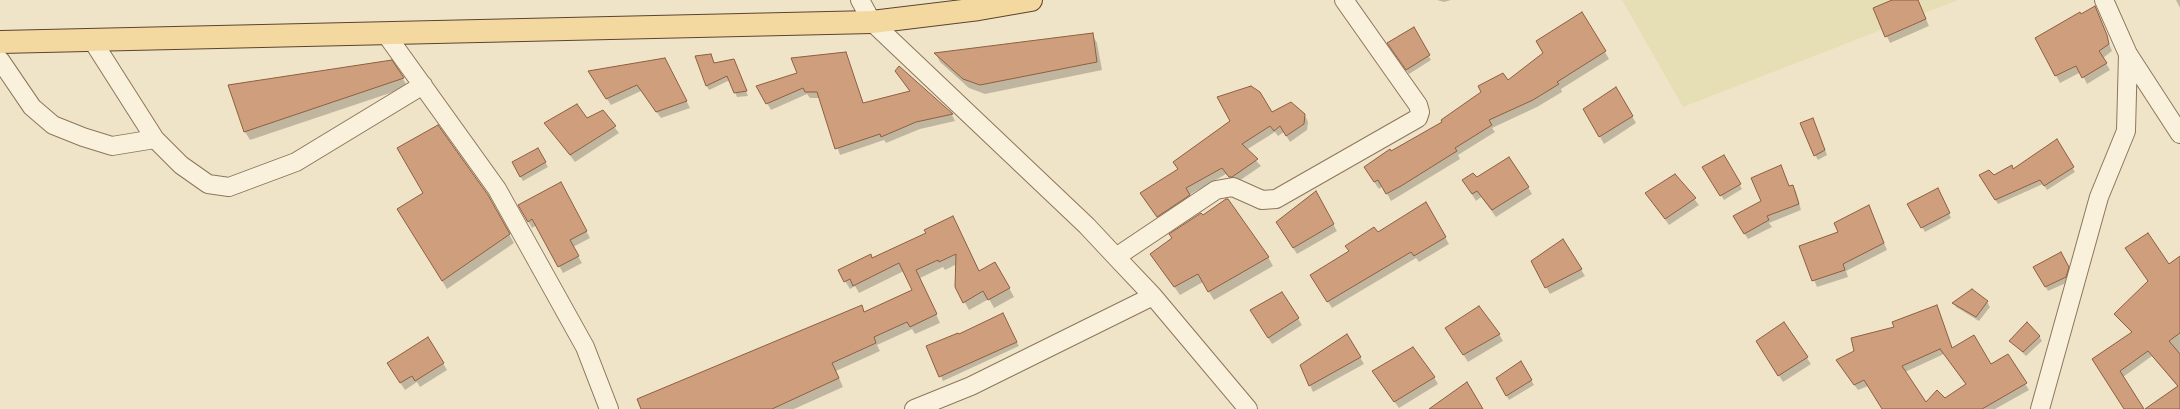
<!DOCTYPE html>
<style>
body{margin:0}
canvas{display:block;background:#f0e4c8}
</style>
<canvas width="2180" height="409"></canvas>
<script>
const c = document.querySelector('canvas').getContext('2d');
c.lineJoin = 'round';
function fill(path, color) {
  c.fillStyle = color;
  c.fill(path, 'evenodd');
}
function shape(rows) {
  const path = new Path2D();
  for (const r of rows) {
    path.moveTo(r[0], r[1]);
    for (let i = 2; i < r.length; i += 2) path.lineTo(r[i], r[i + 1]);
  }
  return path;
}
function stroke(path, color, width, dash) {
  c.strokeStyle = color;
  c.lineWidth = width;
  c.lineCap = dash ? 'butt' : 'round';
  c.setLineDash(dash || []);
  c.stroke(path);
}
const farmland = shape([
 [1622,0,1958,0,1683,107]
]);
const shadow = shape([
 [1437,0,1451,0,1444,2],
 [1894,0,1918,0,1929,26,1890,43,1874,9],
 [2176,0,2180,0,2180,8],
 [2095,8,2112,51,2103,58,2110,70,2087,84,2081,72,2060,83,2036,38],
 [1582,13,1609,59,1561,89,1562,92,1537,107,1492,128,1495,132,1458,155,1460,159,1391,201,1383,186,1379,189,1369,175,1391,152,1443,122,1508,82,1544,53],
 [1413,29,1431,60,1409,74,1391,48],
 [1092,34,1097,43,1102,70,985,94,969,88,940,62,936,54],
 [845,53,864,104,910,92,896,71,899,68,952,115,955,121,920,129,886,143,884,140,840,155,820,98,810,98,807,94,771,110,758,87,798,74],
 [710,55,715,64,734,60,748,96,737,97,730,80,709,90,706,85],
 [391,61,408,87,250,140,245,132,229,86],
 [669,66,690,108,661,118,641,91,611,105,593,78],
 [1616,88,1636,123,1604,144,1584,109],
 [602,111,619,133,575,162,545,123,586,119],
 [1272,113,1305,115,1308,122,1307,130,1290,142,1284,132,1278,136,1275,132,1246,150,1261,166,1236,183,1234,183,1226,174,1189,195,1193,202,1162,223,1145,200],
 [1815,124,1827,155,1818,160,1815,155],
 [2057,141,2075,172,2047,190,2043,184,1998,204,1980,175,1994,176,2013,170],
 [538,149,548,167,523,181,513,163],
 [1723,156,1742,189,1724,200,1704,168],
 [1781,166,1789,187,1792,186,1796,192,1801,210,1769,223,1772,227,1748,239,1734,217,1763,201],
 [1675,175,1699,205,1669,225,1646,193],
 [1477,178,1528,187,1532,194,1496,217,1481,197,1476,201,1463,180],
 [560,184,590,238,573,247,582,263,563,273,537,225,532,228,520,206],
 [1315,192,1337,231,1297,254,1281,229],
 [1940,194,1951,218,1925,232,1908,204],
 [487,195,514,243,447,289,403,217],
 [1426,204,1449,244,1419,262,1416,258,1332,308,1315,282,1350,252],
 [1869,206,1887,250,1846,271,1848,277,1817,287,1800,246,1839,232],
 [953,217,980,272,995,263,1014,297,994,308,989,299,969,310,956,287,957,264,945,270,943,267,920,278,940,323,915,334,912,329,877,345,880,351,836,371,843,387,794,409,642,409,861,306,865,313,913,291,904,271,859,293,855,286,850,289,845,281,872,259,927,234],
 [1563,240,1585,276,1550,294,1532,261],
 [1152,255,1268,257,1273,266,1214,300,1203,282,1180,295],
 [2063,258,2071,272,2068,282,2048,291,2035,267],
 [2180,263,2180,409,2147,409,2178,387,2152,356,2123,377,2143,409,2125,409,2096,365,2132,333,2116,314,2168,265],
 [1282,293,1302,325,1272,344,1255,317],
 [1987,302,1990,307,1979,321,1956,307,1954,303],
 [1937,306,1953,349,1990,366,2007,355,2029,390,1995,409,1883,409,1868,386,1858,390,1837,361],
 [1944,354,1966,385,1945,399,1926,403,1905,372],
 [1005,319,1019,346,943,381,928,347],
 [1784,324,1811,364,1783,382,1762,348],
 [1499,334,1503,341,1468,362,1451,335],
 [1347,335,1364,364,1313,392,1310,385],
 [2039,336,2042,341,2026,356,2011,341],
 [1520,362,1534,385,1509,400,1497,378],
 [443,363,447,370,420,387,417,382,405,390,392,370],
 [1434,377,1438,384,1399,408,1377,378]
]);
const building = shape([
 [1892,0,1918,0,1926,19,1885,37,1873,8,1892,0],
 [2095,6,2107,35,2109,44,2099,51,2107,63,2082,78,2076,66,2055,76,2035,38,2080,12,2081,14,2095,6],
 [1582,12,1606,51,1557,82,1559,84,1533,100,1489,120,1492,125,1455,148,1457,151,1401,186,1386,194,1378,180,1374,182,1364,167,1390,149,1391,151,1442,122,1441,120,1481,92,1478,86,1503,73,1508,80,1543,53,1536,41,1582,12],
 [1414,27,1430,55,1406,70,1387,43,1414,27],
 [1093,33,1097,62,980,85,963,79,934,53,1093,33],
 [846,52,863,103,910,91,895,71,899,66,953,114,916,122,881,137,880,134,835,149,817,92,805,92,803,88,766,104,756,86,797,73,791,58,846,52],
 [711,54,714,63,734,59,747,91,734,93,727,76,706,86,695,56,711,54],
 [665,58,687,101,656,112,637,85,606,99,588,71,665,58],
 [392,60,404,78,244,132,228,85,392,60],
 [1251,86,1260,92,1272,112,1291,102,1305,114,1304,124,1286,136,1280,126,1274,131,1270,126,1242,144,1258,159,1232,177,1229,177,1222,168,1186,188,1190,195,1157,217,1140,193,1178,169,1173,162,1230,121,1217,97,1251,86],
 [1616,87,1633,116,1599,137,1583,109,1616,87],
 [577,104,587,118,603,110,616,126,570,155,544,123,577,104],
 [1813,118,1825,150,1814,156,1800,123,1813,118],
 [438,125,488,195,510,234,442,281,397,209,423,193,397,148,438,125],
 [2057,139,2074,167,2044,186,2040,180,1995,200,1979,175,1989,170,1994,175,2012,165,2013,169,2057,139],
 [538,148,546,162,520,177,512,162,538,148],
 [1724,155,1741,184,1720,196,1702,167,1724,155],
 [1509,157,1529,187,1492,210,1477,191,1472,194,1462,180,1473,173,1477,177,1509,157],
 [1781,165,1789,186,1793,185,1799,204,1767,216,1769,220,1744,234,1733,216,1761,201,1751,178,1781,165],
 [1675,174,1696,198,1665,219,1645,193,1675,174],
 [561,182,587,231,570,240,579,256,558,267,532,219,528,222,518,205,561,182],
 [1938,188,1950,213,1921,228,1907,204,1938,188],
 [1316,191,1334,224,1293,248,1276,222,1316,191],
 [1226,199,1228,199,1269,257,1208,292,1198,274,1174,287,1150,254,1172,238,1169,234,1201,213,1203,215,1226,199],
 [1426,202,1446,237,1414,256,1411,252,1327,302,1310,275,1349,251,1345,246,1374,227,1378,232,1426,202],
 [1869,205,1884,243,1843,264,1845,270,1812,281,1799,246,1838,232,1834,223,1869,205],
 [953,216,979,271,995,262,1010,288,988,300,983,291,963,303,955,287,956,254,939,262,938,260,916,270,937,314,910,327,907,322,874,337,876,343,832,363,839,378,772,409,641,409,637,399,862,305,864,312,912,290,899,263,853,286,850,279,844,282,838,270,871,254,872,258,926,233,924,230,953,216],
 [2148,233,2169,264,2180,256,2180,333,2169,341,2180,354,2180,409,2145,409,2178,386,2148,351,2120,371,2144,409,2124,409,2092,359,2132,332,2114,314,2148,281,2125,248,2148,233],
 [1563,239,1582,269,1545,288,1531,261,1563,239],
 [2061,252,2069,267,2066,277,2045,287,2033,267,2061,252],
 [1972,289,1988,301,1976,317,1952,303,1972,289],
 [1282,292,1299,318,1268,338,1250,310,1282,292],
 [1937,305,1952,348,1974,335,1991,364,2008,354,2027,383,1982,409,1882,409,1864,380,1854,385,1836,360,1854,351,1851,338,1894,327,1892,322,1937,305],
 [1940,349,1966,384,1945,398,1937,390,1926,402,1902,366,1940,349],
 [1479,306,1500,334,1463,355,1445,328,1479,306],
 [1003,313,1017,342,939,377,926,346,958,333,959,334,1003,313],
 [1784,322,1808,357,1778,376,1756,341,1784,322],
 [2027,322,2040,336,2023,352,2009,341,2027,322],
 [1347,334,1361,357,1309,386,1300,365,1347,334],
 [428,337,444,363,415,381,412,376,400,383,387,363,428,337],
 [1413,347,1435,377,1394,402,1372,371,1413,347],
 [1521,361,1532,380,1506,396,1496,378,1521,361],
 [1467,382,1483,409,1429,409,1467,382]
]);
const minor = shape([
 [860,0,872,22,1087,226,1116,257,1153,296,1248,409],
 [2104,0,2128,54,2180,134],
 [385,33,497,189,585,347,609,409],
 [92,40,155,139,181,165,208,184,229,187,296,162,423,85],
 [0,60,32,107,53,125,83,137,112,146,155,139],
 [1116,257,1216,190,1233,187,1262,200,1276,199,1418,118,1420,112,1418,105,1344,0],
 [914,409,971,386,1153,296],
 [2040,409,2099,197,2126,131,2128,54]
]);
const major = shape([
 [0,42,872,22,979,9,1031,0]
]);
fill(farmland, '#e6deb5');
fill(shadow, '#0003');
fill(building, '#cf9f7d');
stroke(building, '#8d5f41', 1);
stroke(minor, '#8d765c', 20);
stroke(major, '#5b4430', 24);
stroke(minor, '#faf1dc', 18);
stroke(major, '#f3d9a0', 22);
</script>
